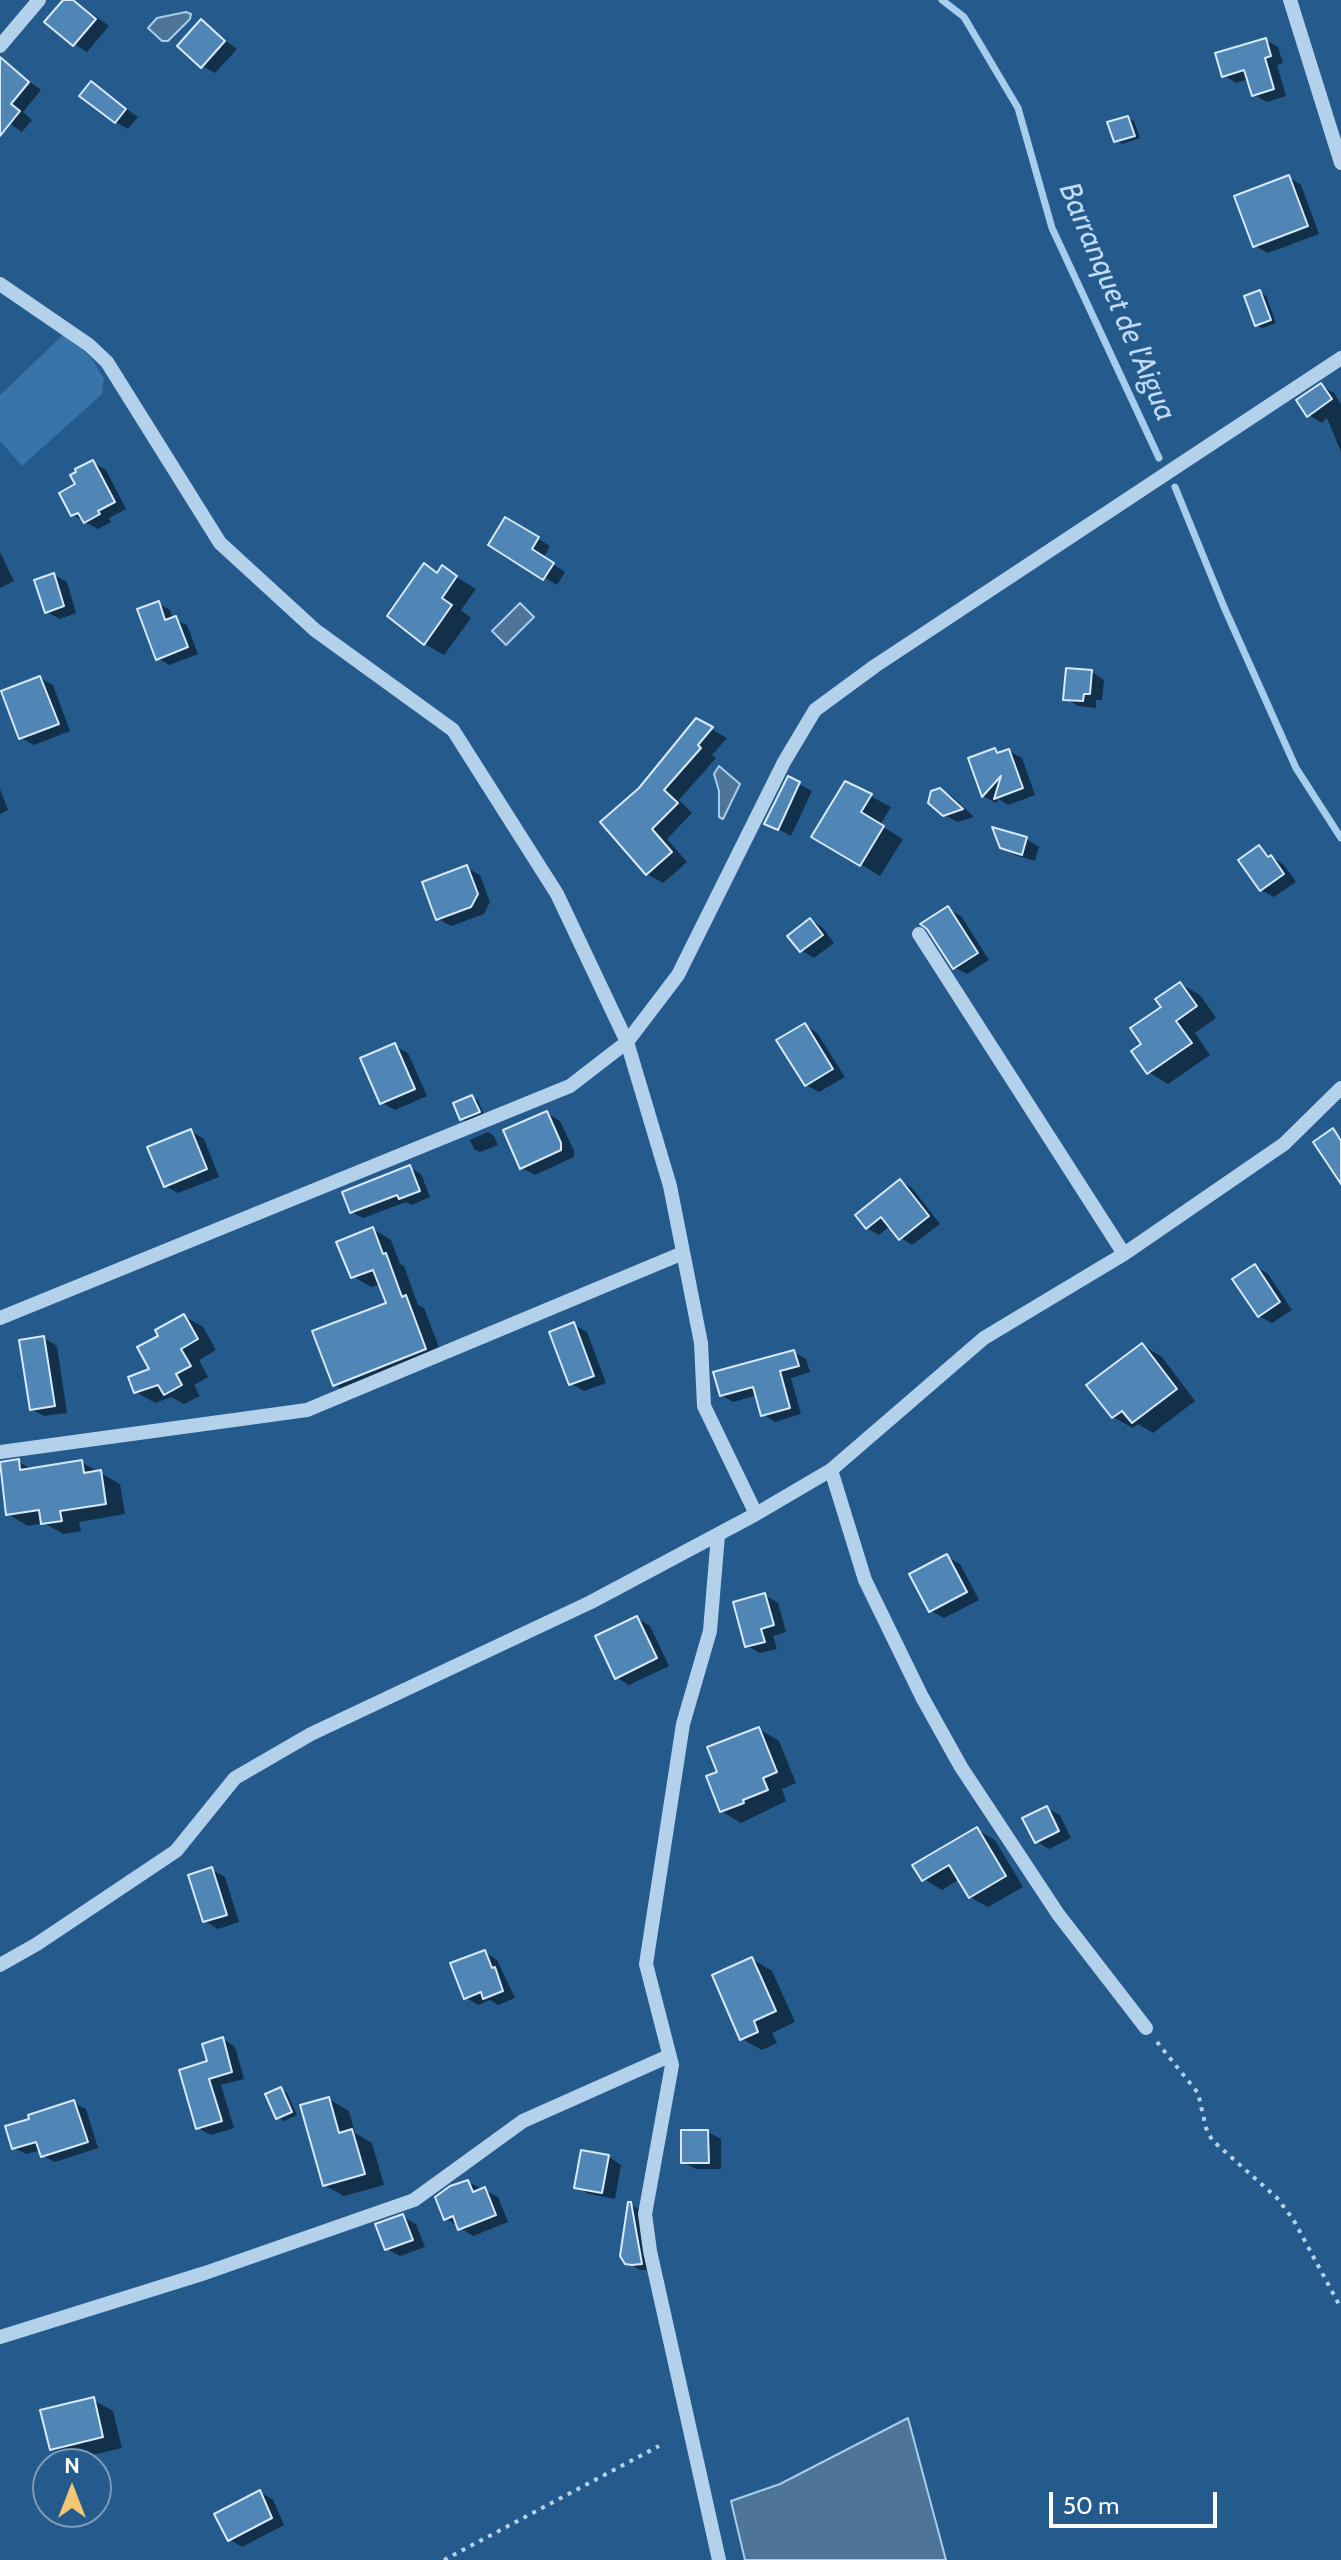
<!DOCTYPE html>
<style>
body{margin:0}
#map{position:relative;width:1341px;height:2560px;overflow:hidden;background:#245a8c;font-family:Cabin,sans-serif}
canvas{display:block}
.north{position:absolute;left:32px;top:2448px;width:80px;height:80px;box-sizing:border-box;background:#245a8c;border:2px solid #7c9cba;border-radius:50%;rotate:0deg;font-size:22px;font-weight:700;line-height:32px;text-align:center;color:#fff}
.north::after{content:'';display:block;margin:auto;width:28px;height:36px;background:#f5c676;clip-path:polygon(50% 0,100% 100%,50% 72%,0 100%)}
.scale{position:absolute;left:1049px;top:2492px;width:168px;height:36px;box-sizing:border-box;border:4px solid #fff;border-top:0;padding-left:10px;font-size:24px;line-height:28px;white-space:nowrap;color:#fff;-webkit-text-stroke:6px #245a8c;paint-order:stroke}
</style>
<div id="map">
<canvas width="1341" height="2560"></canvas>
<div class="north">N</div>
<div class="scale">50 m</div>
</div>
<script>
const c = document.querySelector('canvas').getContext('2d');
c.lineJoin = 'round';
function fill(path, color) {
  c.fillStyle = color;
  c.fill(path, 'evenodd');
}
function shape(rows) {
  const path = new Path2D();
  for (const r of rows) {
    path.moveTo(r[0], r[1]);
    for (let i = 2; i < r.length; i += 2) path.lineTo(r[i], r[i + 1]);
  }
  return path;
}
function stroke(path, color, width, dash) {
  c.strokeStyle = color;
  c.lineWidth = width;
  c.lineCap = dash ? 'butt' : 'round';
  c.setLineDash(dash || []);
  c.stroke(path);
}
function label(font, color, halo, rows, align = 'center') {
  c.font = font + ' Cabin,sans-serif';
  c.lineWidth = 6;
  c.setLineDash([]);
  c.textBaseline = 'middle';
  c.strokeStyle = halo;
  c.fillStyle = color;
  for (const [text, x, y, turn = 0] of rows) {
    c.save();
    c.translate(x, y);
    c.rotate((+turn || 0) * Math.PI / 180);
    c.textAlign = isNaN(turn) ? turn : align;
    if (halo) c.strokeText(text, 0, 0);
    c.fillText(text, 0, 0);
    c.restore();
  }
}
const green = shape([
 [63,335,78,345,92,359,104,379,102,394,22,466,0,441,0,395]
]);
const water = shape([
 [186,12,191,14,190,19,168,41,162,41,148,28,157,18,186,12],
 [520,603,534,617,506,645,492,631,520,603],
 [719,766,740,784,723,819,719,817,719,791,714,774,719,766],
 [908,2418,946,2560,745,2560,731,2501,780,2484,908,2418]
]);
const shadow = shape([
 [66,0,80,5,109,26,87,52,74,44],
 [201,22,237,49,215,73,203,66],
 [1265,40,1278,47,1283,63,1277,65,1286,96,1267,102,1254,95,1249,79,1236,83,1223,75],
 [4,63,41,90,23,112,32,120,22,132,0,117,0,68],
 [91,84,138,117,128,129,116,122],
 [1128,118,1134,121,1140,138,1122,144,1116,140],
 [1288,177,1301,185,1319,234,1268,253,1255,246],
 [1260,292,1266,296,1276,323,1262,328,1256,325],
 [1321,386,1334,393,1341,404,1341,452,1327,418,1322,423,1309,415],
 [93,462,106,470,126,509,109,518,111,522,98,529,73,515,78,485],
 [506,520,550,546,543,558,565,572,557,585,490,544],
 [0,552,14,581,0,588],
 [442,568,476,589,461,610,471,618,444,655,425,644,438,574],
 [54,575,67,582,76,613,60,619,47,612],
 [159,604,170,610,173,619,187,625,198,654,169,665,158,658],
 [1092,672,1104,680,1102,700,1096,700,1096,708,1078,706,1065,698],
 [40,678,53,685,70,731,34,745,21,738],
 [697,721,727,738,712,755,716,758,679,800,692,813,667,839,687,862,663,883,647,874,640,789],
 [995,750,1000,754,1009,751,1022,758,1035,795,1008,805,999,799,996,803,983,796,971,759],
 [789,779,812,791,791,836,767,823],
 [846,783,891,807,880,825,903,839,880,876,814,836],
 [0,789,8,810,0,814],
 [940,790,953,797,974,817,958,822,944,815],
 [1026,839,1039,847,1035,861,1015,855,1001,847],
 [1259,848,1284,865,1296,882,1274,897,1261,890],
 [467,868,480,875,490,902,484,914,451,926,438,919],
 [948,909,961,916,989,960,967,974,954,967],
 [811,920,823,928,834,943,814,958,801,950],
 [1180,984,1200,995,1216,1018,1195,1033,1210,1055,1168,1084,1148,1072,1144,1045,1164,1007],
 [805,1025,817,1033,845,1077,819,1092,806,1085],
 [395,1046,408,1053,427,1096,395,1110,382,1103],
 [472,1097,478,1100,484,1115,467,1122,461,1119],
 [547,1113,560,1121,574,1151,574,1157,535,1175,522,1168],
 [191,1131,204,1139,219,1177,178,1193,165,1186],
 [488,1132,494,1136,498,1145,480,1152,474,1149,470,1140],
 [410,1168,421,1174,430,1197,412,1205,406,1202,363,1218,352,1212],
 [900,1181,912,1188,940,1224,912,1245,901,1238,890,1226,879,1235,867,1228],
 [373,1229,391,1240,400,1264,404,1266,418,1305,424,1308,444,1360,353,1396,335,1385,389,1304,381,1284,371,1287,353,1276],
 [1255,1266,1268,1274,1292,1310,1272,1323,1259,1316],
 [184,1316,203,1327,216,1350,199,1360,208,1377,194,1385,200,1396,184,1404,171,1397,155,1403,136,1392,152,1370,161,1336],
 [574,1325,587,1332,606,1383,584,1391,571,1384],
 [44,1338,57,1346,67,1413,44,1416,31,1409],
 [1142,1345,1162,1357,1195,1401,1153,1433,1138,1424,1133,1428,1113,1417],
 [793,1352,806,1359,810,1372,791,1378,801,1414,775,1422,763,1414,757,1395,733,1402,721,1395],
 [19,1462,33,1470,81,1462,120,1484,125,1514,79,1522,81,1531,63,1534,44,1523,28,1526,8,1514,0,1463],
 [947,1557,960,1564,979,1600,944,1618,931,1611],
 [765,1595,778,1603,786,1632,773,1636,777,1649,760,1653,747,1646],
 [637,1618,650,1626,669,1666,629,1685,616,1677],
 [759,1729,779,1741,796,1783,782,1789,786,1801,741,1823,721,1811,720,1773],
 [1047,1808,1060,1815,1071,1838,1049,1849,1036,1841],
 [977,1830,995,1840,1023,1887,988,1907,970,1897,960,1879,942,1890,924,1879],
 [212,1870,225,1877,239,1922,218,1929,205,1921],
 [484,1952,497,1960,515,1998,498,2005,490,2000,478,2005,465,1997],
 [752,1959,772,1971,795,2022,772,2033,777,2043,762,2050,742,2039],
 [223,2039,235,2047,244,2079,221,2085,234,2128,211,2135,198,2128,210,2062],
 [281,2089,287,2093,297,2115,284,2121,278,2117],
 [329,2099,349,2111,355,2133,372,2143,384,2185,344,2196,324,2185],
 [74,2103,86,2109,98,2148,55,2162,43,2156,41,2150,26,2154,14,2148],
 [708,2132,721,2139,721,2169,696,2169,683,2162],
 [609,2157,621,2165,615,2199,589,2194,576,2187],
 [468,2182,498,2197,508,2222,473,2236,445,2218],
 [630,2204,643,2212,654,2270,640,2270,627,2262],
 [403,2217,416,2224,425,2247,400,2256,387,2249],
 [93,2400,113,2411,122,2448,71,2460,51,2449],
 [260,2492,273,2500,284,2525,242,2547,229,2539]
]);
const stream = shape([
 [942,0,964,17,1018,108,1052,228,1159,458],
 [1175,487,1224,607,1296,768,1341,838]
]);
const building = shape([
 [63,0,73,0,96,19,73,46,44,22,63,0],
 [201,19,225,41,201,68,177,46,201,19],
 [1266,38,1271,56,1265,58,1274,89,1252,96,1244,70,1222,77,1215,53,1266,38],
 [0,57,29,82,11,104,20,111,0,136,0,57],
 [91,81,126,109,115,123,79,96,91,81],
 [1128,116,1135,136,1114,142,1107,122,1128,116],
 [1289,175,1308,226,1253,247,1234,196,1289,175],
 [1260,290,1271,320,1255,326,1244,296,1260,290],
 [1321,383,1332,399,1307,417,1296,400,1321,383],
 [93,460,115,502,98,511,100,514,84,523,78,513,71,516,59,493,75,484,70,475,76,472,75,469,93,460],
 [505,517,539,537,532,549,554,563,543,580,488,545,505,517],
 [424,563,437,573,442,565,457,576,442,598,452,605,424,645,387,616,424,563],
 [54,573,64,606,45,613,34,580,54,573],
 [159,601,165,620,176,616,188,647,156,660,137,609,159,601],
 [1066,668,1092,670,1090,694,1084,694,1083,701,1063,700,1066,668],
 [40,676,59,724,19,739,1,691,40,676],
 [696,718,713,727,698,745,701,748,664,790,678,803,652,829,672,852,646,875,600,822,639,788,696,718],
 [995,748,997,753,1009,749,1023,788,994,799,1001,776,982,797,968,758,995,748],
 [788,776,800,782,778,830,764,824,788,776],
 [845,781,872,794,861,812,884,826,860,866,811,837,845,781],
 [940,788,963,809,943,816,928,803,931,791,940,788],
 [992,827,1027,837,1022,855,1000,848,992,827],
 [1259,845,1268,857,1271,855,1284,874,1260,891,1238,860,1259,845],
 [467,865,478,894,471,907,436,920,422,882,467,865],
 [948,906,978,953,953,969,927,929,920,924,948,906],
 [810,918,823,935,800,952,787,936,810,918],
 [1180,982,1197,1006,1176,1021,1192,1043,1147,1074,1131,1051,1141,1044,1130,1028,1161,1007,1155,999,1180,982],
 [805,1023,833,1069,805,1086,776,1040,805,1023],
 [395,1043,415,1089,380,1104,360,1058,395,1043],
 [472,1095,480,1112,460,1120,453,1103,472,1095],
 [547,1111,561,1143,561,1150,520,1169,503,1130,547,1111],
 [1333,1128,1341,1141,1341,1184,1313,1142,1333,1128],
 [191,1129,207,1169,164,1187,147,1147,191,1129],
 [410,1165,420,1191,399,1199,397,1195,350,1213,342,1192,410,1165],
 [900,1179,929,1216,899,1240,881,1217,866,1229,855,1215,900,1179],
 [373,1227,383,1254,386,1253,402,1297,406,1295,426,1349,333,1386,312,1331,386,1303,373,1270,351,1278,336,1242,373,1227],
 [1255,1264,1280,1302,1258,1317,1232,1279,1255,1264],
 [184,1314,198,1339,181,1349,191,1366,176,1374,182,1385,164,1395,158,1385,134,1393,128,1377,149,1369,137,1347,158,1336,155,1330,184,1314],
 [574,1322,594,1376,569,1385,549,1332,574,1322],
 [44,1336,55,1406,30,1410,19,1340,44,1336],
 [1142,1343,1177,1389,1132,1423,1122,1411,1112,1418,1086,1385,1142,1343],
 [794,1350,799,1366,780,1371,790,1408,761,1416,753,1387,720,1396,713,1372,794,1350],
 [19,1459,20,1470,82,1460,84,1473,101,1470,106,1504,60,1511,62,1521,41,1524,39,1510,6,1515,0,1462,19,1459],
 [947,1554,967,1592,929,1612,909,1574,947,1554],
 [765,1593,774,1625,761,1629,765,1642,745,1647,733,1602,765,1593],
 [637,1616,657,1658,615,1679,595,1636,637,1616],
 [759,1727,777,1772,763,1778,768,1790,743,1800,744,1803,720,1812,706,1776,717,1772,707,1747,759,1727],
 [1047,1806,1059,1831,1035,1843,1022,1818,1047,1806],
 [977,1827,1006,1876,969,1898,949,1865,922,1881,912,1865,977,1827],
 [212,1867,227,1915,203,1922,188,1875,212,1867],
 [485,1950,492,1968,495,1967,503,1991,483,1999,481,1992,464,1999,450,1963,485,1950],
 [752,1957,776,2011,754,2021,758,2032,740,2040,712,1975,752,1957],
 [223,2037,232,2072,209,2079,222,2121,196,2129,179,2070,207,2061,202,2044,223,2037],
 [281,2087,292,2112,276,2119,265,2094,281,2087],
 [329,2097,339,2133,352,2129,365,2174,323,2186,300,2105,329,2097],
 [74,2100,88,2142,41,2157,36,2142,12,2149,5,2126,29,2119,28,2115,74,2100],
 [681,2130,708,2130,709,2163,681,2163,681,2130],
 [581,2150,609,2155,602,2193,574,2188,581,2150],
 [468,2180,473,2192,485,2187,496,2215,458,2230,453,2216,444,2220,435,2197,450,2186,468,2180],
 [628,2202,631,2202,642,2264,632,2265,625,2264,620,2256,628,2202],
 [403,2214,413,2240,385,2250,375,2224,403,2214],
 [94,2397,103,2437,50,2450,40,2410,94,2397],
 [260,2490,272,2518,228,2541,214,2514,260,2490]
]);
const path = shape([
 [1157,2042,1198,2093,1206,2128,1212,2140,1277,2198,1293,2219,1341,2308],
 [444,2560,659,2446]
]);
const minor = shape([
 [1290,0,1341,163],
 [0,46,39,0],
 [0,284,89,345,107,362,220,543,315,630,453,730,557,894,627,1042,670,1186,701,1343,704,1406,756,1514],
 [919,934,1124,1254],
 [0,1318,570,1086,627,1042,678,975,784,762,815,710,875,666,1341,358],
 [0,1452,307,1410,683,1253],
 [831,1470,865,1580,922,1697,961,1767,1058,1914,1146,2028],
 [718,1535,710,1631,683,1724,646,1964,672,2065,645,2214,650,2251,719,2560],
 [0,1965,37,1944,176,1851,235,1778,311,1734,591,1602,756,1514,831,1470,984,1338,1124,1254,1284,1144,1341,1088],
 [0,2337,205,2273,414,2200,523,2121,669,2056]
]);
const waterNames = [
 ["Barranquet de l'Aigua",1117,302,67]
];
fill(green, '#3874a9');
fill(water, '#4e7497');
stroke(water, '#a7cdec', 2);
fill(shadow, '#0007');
stroke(stream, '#a7cdec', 7);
fill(building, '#5086b5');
stroke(building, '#d7e9f8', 2);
stroke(path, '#b3d1eb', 4, [4, 6]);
stroke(minor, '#b3d1eb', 14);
label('italic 30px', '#bfdaf2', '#245a8c', waterNames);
</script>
